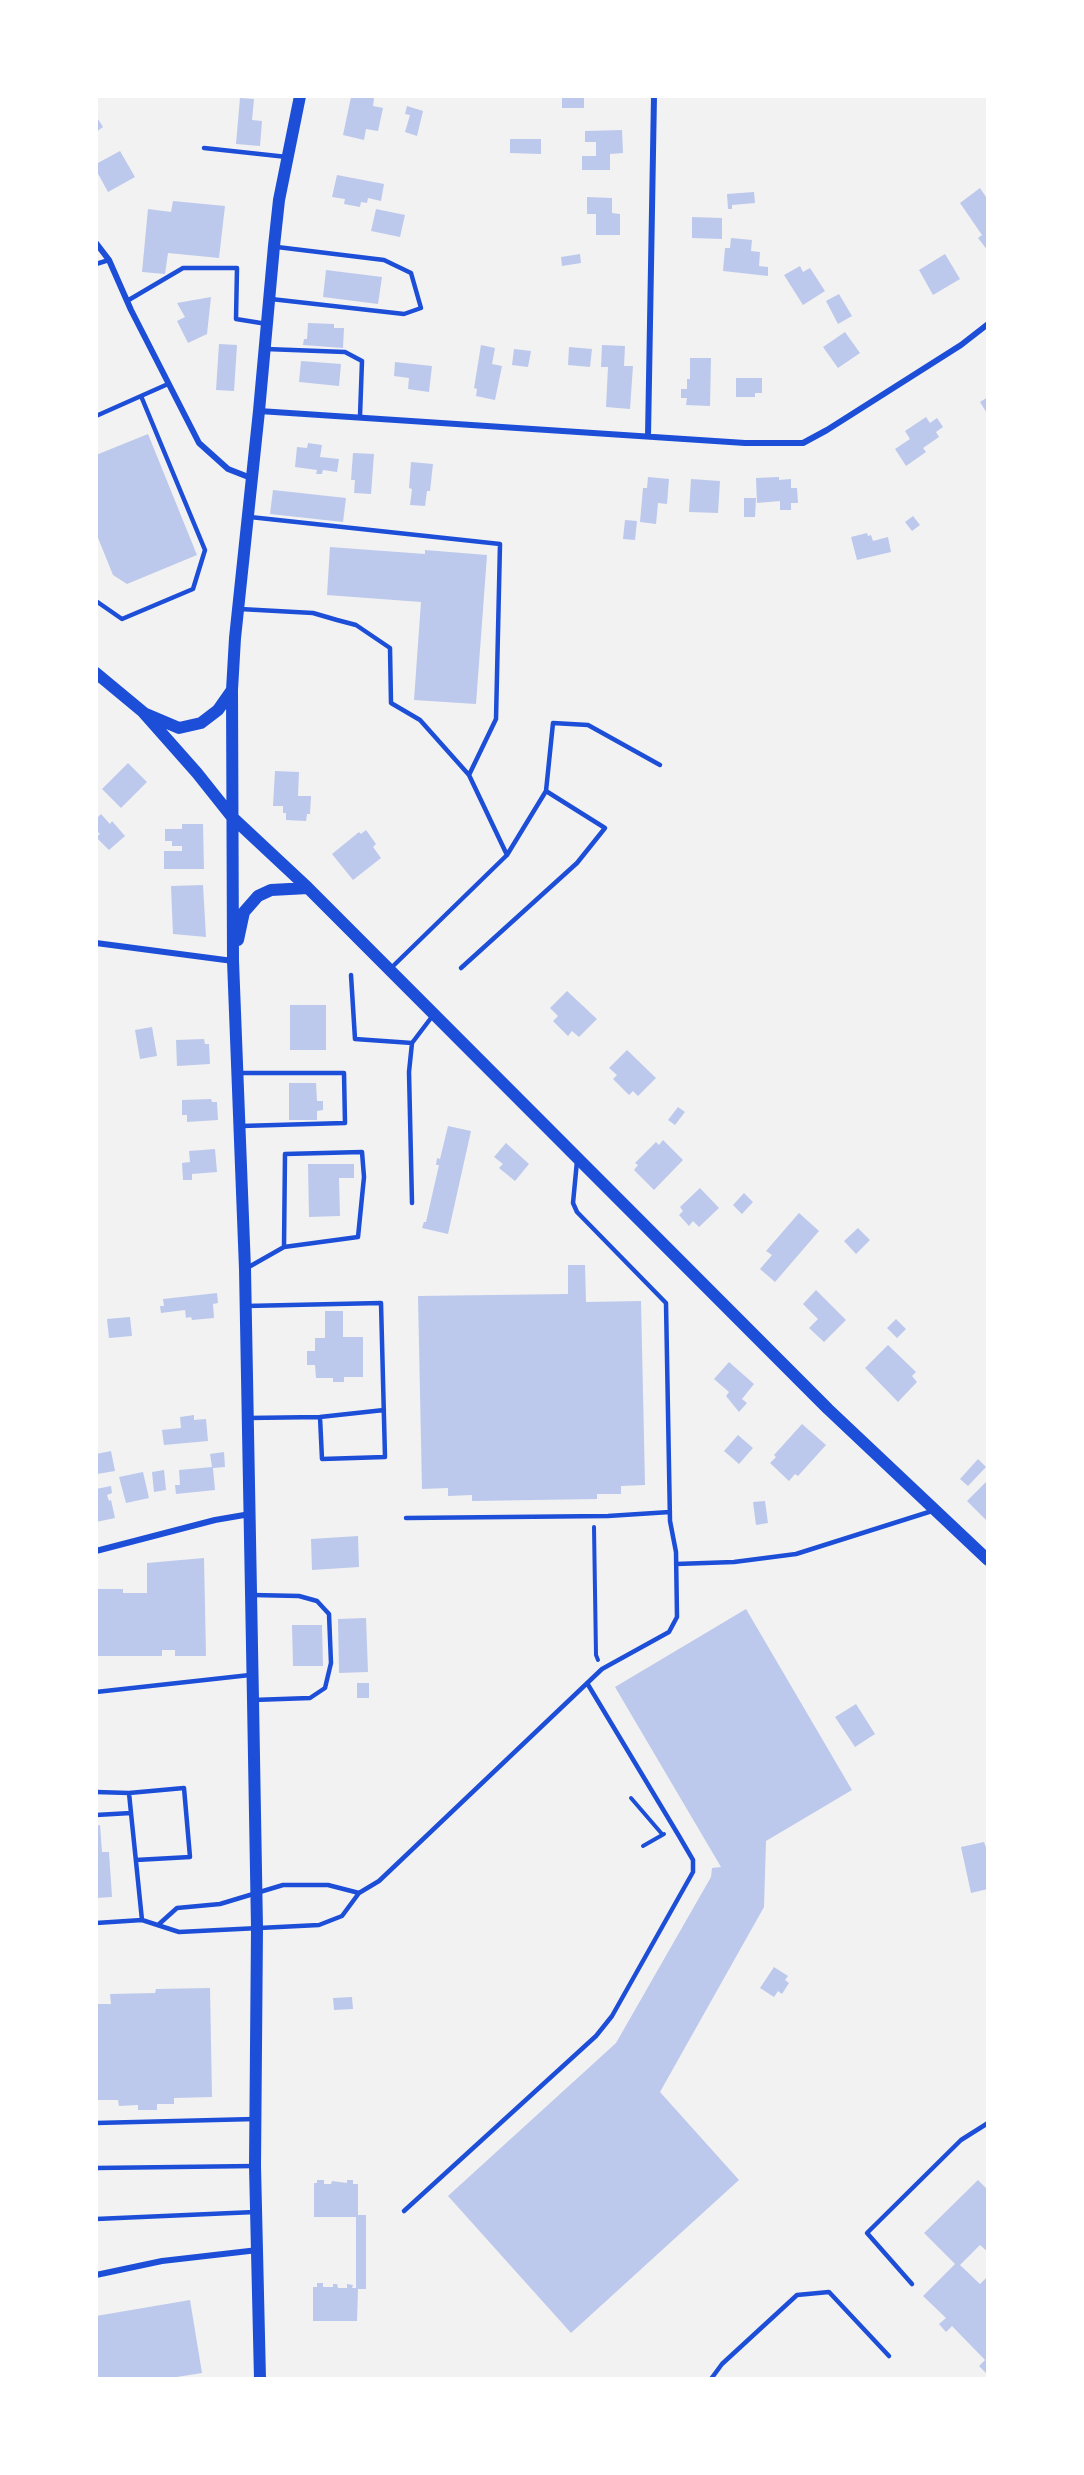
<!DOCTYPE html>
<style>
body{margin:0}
#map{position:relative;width:1084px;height:2475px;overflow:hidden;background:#f2f2f2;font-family:Mulish,sans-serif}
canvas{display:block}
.frame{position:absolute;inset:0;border:98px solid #fff;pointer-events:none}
</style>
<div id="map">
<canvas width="1084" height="2475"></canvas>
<div class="frame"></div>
</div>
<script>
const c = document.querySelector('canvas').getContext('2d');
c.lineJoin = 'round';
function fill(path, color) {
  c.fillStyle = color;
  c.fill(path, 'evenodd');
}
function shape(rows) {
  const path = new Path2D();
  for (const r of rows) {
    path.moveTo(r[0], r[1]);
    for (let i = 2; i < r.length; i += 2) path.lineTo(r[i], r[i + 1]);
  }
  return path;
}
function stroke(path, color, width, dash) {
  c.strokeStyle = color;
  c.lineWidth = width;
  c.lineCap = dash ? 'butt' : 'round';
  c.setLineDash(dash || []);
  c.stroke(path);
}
const building = shape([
 [356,96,374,98,373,106,383,108,378,131,366,129,364,140,343,135,351,97,356,98],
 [562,96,584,96,584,108,562,108],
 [240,98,254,99,252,120,262,121,260,146,236,144],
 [407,106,423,111,417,136,405,132,410,115,405,114],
 [96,116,103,127,96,132],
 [622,130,623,153,610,154,610,170,582,170,582,156,596,156,596,142,585,142,585,131],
 [510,139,541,139,541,154,510,153],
 [120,151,135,177,108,192,96,170,96,164],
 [337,175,384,184,381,201,368,198,367,203,361,202,360,207,344,204,345,199,332,197],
 [980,188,988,200,988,251,978,238,982,235,960,203],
 [754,192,755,203,732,205,732,209,728,209,727,194],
 [587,197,612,198,612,213,620,214,620,235,596,235,596,214,587,214],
 [173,201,225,206,219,258,168,253,165,274,142,272,148,209,171,212],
 [376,209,405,215,400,237,371,231],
 [692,217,722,218,722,239,692,238],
 [731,238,752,240,751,251,760,252,759,266,768,267,768,276,723,271,725,248,730,248],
 [580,254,581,263,562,266,561,257],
 [945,254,960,279,933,295,919,270],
 [800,266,803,272,810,268,825,291,803,305,784,275],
 [326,270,382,277,378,304,323,297],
 [839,294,852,316,838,324,826,301],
 [211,297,207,334,188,343,177,321,185,317,177,303],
 [308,323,334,324,334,328,344,328,343,348,303,345,304,339,307,339],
 [845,332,860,353,838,368,823,347],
 [219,344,237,345,234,391,216,390],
 [481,345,495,348,492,364,502,366,495,400,476,396,477,389,474,388],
 [602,345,625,346,624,366,633,366,630,409,606,407,608,367,601,367],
 [569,347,592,349,590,367,568,365],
 [514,349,531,351,528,367,512,365],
 [690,358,711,358,710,406,686,405,687,398,681,398,681,389,687,389,687,379,690,379],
 [301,361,341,364,339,386,299,382],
 [395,362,432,366,429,392,408,389,409,378,394,376],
 [736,378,762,378,762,393,755,393,755,397,736,397],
 [988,397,988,415,980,402],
 [926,417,930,423,937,418,943,427,936,432,939,437,923,448,926,452,906,466,895,449,910,439,905,431],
 [148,434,197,555,127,584,113,575,96,533,96,455],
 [308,443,322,445,320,457,339,459,337,472,323,470,322,474,316,474,317,470,295,467,297,447,307,448],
 [353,453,374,454,371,494,354,493,355,480,351,480],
 [411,462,433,464,430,491,427,491,425,506,410,505,412,489,409,488],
 [648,477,669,479,667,504,658,503,656,524,640,522,643,488,647,488],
 [779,477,779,480,791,479,791,488,797,488,798,503,791,503,791,510,780,510,780,501,757,503,756,478],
 [691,479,720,481,718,513,689,512],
 [273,490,346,498,343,522,270,514],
 [744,498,756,498,755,517,744,517],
 [913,516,920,525,912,531,905,522],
 [625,520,637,521,635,540,623,539],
 [867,533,868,536,871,535,873,541,888,537,891,552,857,560,851,537],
 [330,547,425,554,425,550,487,555,476,704,414,700,421,602,327,595],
 [128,763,147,782,121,808,102,789],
 [275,771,299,772,298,796,311,796,310,814,307,814,306,821,286,820,286,813,283,813,283,806,273,806],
 [101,814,110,824,112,821,125,836,109,850,96,837,100,834,96,830,96,819],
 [182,824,203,824,204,869,164,869,164,851,182,851,182,846,172,846,172,841,165,841,165,829,182,829],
 [366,830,376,844,373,847,381,858,353,880,332,854,359,832,361,834],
 [203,885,206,937,173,934,171,886],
 [567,991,597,1019,579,1037,572,1031,568,1036,553,1021,558,1016,550,1008],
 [290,1005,326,1005,326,1050,290,1050],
 [152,1027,157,1056,140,1059,135,1030],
 [204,1039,205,1044,209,1044,210,1064,177,1066,176,1040],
 [627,1050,656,1078,638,1096,633,1091,629,1095,613,1079,617,1075,609,1068],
 [289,1083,316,1083,317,1101,323,1101,323,1110,317,1111,317,1120,289,1120],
 [211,1099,212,1102,217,1102,218,1120,187,1122,187,1115,182,1115,182,1100],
 [678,1107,685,1112,675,1125,668,1120],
 [448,1126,471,1131,448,1234,422,1228,424,1222,426,1222,439,1165,436,1165,437,1158,440,1159],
 [663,1140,683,1160,654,1190,634,1170,638,1165,635,1163,656,1142,659,1145],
 [506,1143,529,1164,515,1181,499,1168,503,1164,494,1157],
 [215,1149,217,1172,192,1174,192,1180,183,1180,182,1163,190,1162,189,1151],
 [308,1164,354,1164,354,1178,339,1178,340,1216,309,1217],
 [700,1188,719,1208,699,1227,693,1221,689,1226,679,1215,683,1211,680,1207],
 [744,1193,753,1202,742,1214,733,1205],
 [799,1213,819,1231,775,1282,760,1269,772,1255,766,1251],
 [858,1228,870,1240,856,1254,844,1241],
 [568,1265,585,1265,586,1302,641,1301,645,1485,621,1486,621,1494,597,1494,597,1499,472,1501,472,1495,448,1496,448,1488,422,1489,418,1296,568,1294],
 [816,1290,846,1320,824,1342,809,1328,818,1319,803,1304],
 [217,1293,218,1303,213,1304,214,1318,192,1320,191,1317,186,1318,185,1310,161,1313,160,1306,164,1306,163,1299],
 [325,1311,343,1311,343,1337,363,1337,363,1377,344,1377,344,1382,333,1382,333,1378,316,1378,315,1365,307,1365,307,1351,315,1351,315,1338,325,1338],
 [130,1317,132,1336,109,1338,107,1319],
 [896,1319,906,1329,897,1338,887,1328],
 [888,1345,916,1372,912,1376,917,1382,898,1402,865,1368],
 [729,1362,754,1384,742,1399,747,1403,739,1412,726,1396,729,1392,714,1379],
 [194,1415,194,1420,206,1419,208,1441,164,1445,162,1430,181,1428,180,1417],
 [802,1424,826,1445,798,1476,795,1474,789,1481,770,1463,776,1457,774,1455],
 [738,1435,753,1448,739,1464,724,1451],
 [111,1451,115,1471,97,1474,96,1454],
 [224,1452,225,1467,213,1468,215,1490,176,1494,175,1485,180,1485,179,1470,212,1467,210,1454],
 [978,1459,986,1467,968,1486,960,1479],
 [164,1470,166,1490,154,1492,152,1472],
 [143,1472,149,1498,126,1503,119,1477],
 [988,1480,988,1518,986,1520,967,1501],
 [111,1486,112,1493,107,1495,109,1501,111,1500,115,1518,96,1522,96,1489],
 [765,1501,768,1523,756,1525,753,1502],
 [358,1536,359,1567,312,1570,311,1539],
 [204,1558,206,1656,175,1656,175,1650,162,1650,162,1656,96,1656,96,1589,123,1589,123,1593,147,1593,147,1563],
 [746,1609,852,1790,766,1841,764,1907,660,2092,739,2180,571,2333,448,2196,616,2043,711,1877,712,1868,721,1867,615,1687],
 [366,1618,368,1672,339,1673,338,1619],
 [292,1625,322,1625,323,1666,293,1666],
 [357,1683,369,1683,369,1698,357,1698],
 [856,1704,875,1734,855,1747,835,1717],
 [100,1825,102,1852,109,1852,112,1897,96,1898,96,1826],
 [984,1842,988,1853,988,1889,971,1893,961,1847],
 [774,1967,788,1976,785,1980,789,1983,782,1994,778,1991,774,1997,760,1988],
 [210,1988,212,2097,174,2098,174,2104,157,2104,157,2110,138,2110,138,2105,119,2106,118,2100,96,2100,96,2004,111,2004,110,1994,155,1993,156,1989],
 [352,1997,353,2009,334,2010,333,1998],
 [317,2180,324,2180,324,2184,331,2184,332,2181,347,2183,347,2180,353,2180,353,2184,358,2184,358,2215,366,2215,366,2289,358,2289,357,2321,313,2321,313,2287,317,2287,317,2283,323,2283,323,2287,333,2287,333,2284,337,2284,338,2288,347,2288,347,2284,353,2285,352,2288,356,2288,356,2217,314,2217,314,2183,317,2183],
 [978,2180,988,2190,988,2252,980,2245,960,2265,980,2284,986,2278,988,2281,988,2371,986,2373,979,2366,985,2360,952,2326,946,2332,939,2324,946,2318,923,2296,955,2264,924,2233],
 [190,2300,202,2373,164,2379,96,2379,96,2316]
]);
const path = shape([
 [594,1527,596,1655,598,1660],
 [631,1798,662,1834],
 [643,1846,664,1834]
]);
const service = shape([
 [204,148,287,157],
 [96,264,109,260],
 [271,299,404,314,421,308,411,273,384,260,277,247],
 [127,301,183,268,237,268,236,319,267,324],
 [266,349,345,352,362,361,360,416],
 [96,416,168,384],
 [250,517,500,544,496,719,469,775],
 [96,601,122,619,193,589,205,550,141,396],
 [240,609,313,613,337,620,356,625,390,648,391,703,420,720,469,775,507,855,389,970],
 [507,855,546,791,553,723,588,725,660,765],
 [461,968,577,863,605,828,546,791],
 [351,975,355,1039,412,1043],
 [240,1073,344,1073,345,1123,241,1126],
 [412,1203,409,1072,412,1043,434,1014],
 [247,1268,284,1247,358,1237,364,1177,362,1152,285,1154,284,1247],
 [246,1306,381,1303,385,1457,322,1459,320,1417,248,1418],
 [320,1417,384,1410],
 [406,1518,608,1516,670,1512],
 [676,1564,734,1562,796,1554,932,1511],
 [253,1595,299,1596,317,1601,329,1614,331,1663,325,1688,310,1698,253,1700],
 [96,1692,250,1675],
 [96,1792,129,1793,184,1788,190,1857,136,1860],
 [129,1793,131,1813],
 [96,1815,131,1813,142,1920],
 [96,1923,142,1920,179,1932,319,1925,342,1916,359,1893,379,1881,602,1669,669,1632,677,1617,676,1552,670,1521,666,1303,577,1212,573,1203,577,1161],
 [158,1925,177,1908,220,1904,283,1885,328,1885,359,1893],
 [96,2123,255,2119],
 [96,2168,255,2166],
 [404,2211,596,2036,612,2016,693,1872,693,1860,679,1836,587,1683],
 [96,2219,255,2212],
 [912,2284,867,2233,961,2140,988,2123],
 [711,2379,722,2364,797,2295,829,2292,889,2356]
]);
const minor = shape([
 [96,243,109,260,131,310,199,443,228,469,251,478],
 [259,411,745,443,803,443,827,430,961,345,988,324],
 [648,436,654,96],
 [96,943,233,961],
 [96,1551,215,1520,250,1514],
 [96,2275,162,2261,258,2250]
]);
const secondary = shape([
 [96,673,143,712,197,773,232,817,308,888,828,1409,988,1560],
 [146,714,179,728,201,723,218,710,232,690],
 [238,940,244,912,258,896,271,890,308,888],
 [260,2379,255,2166,257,1928,253,1700,245,1269,233,961,232,690,235,638,259,411,274,246,279,200,300,96]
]);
fill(building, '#bdc9ec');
stroke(path, '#1d4ed8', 4);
stroke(service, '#1d4ed8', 4.5);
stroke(minor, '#1d4ed8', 6);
stroke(secondary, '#1d4ed8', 12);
</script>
